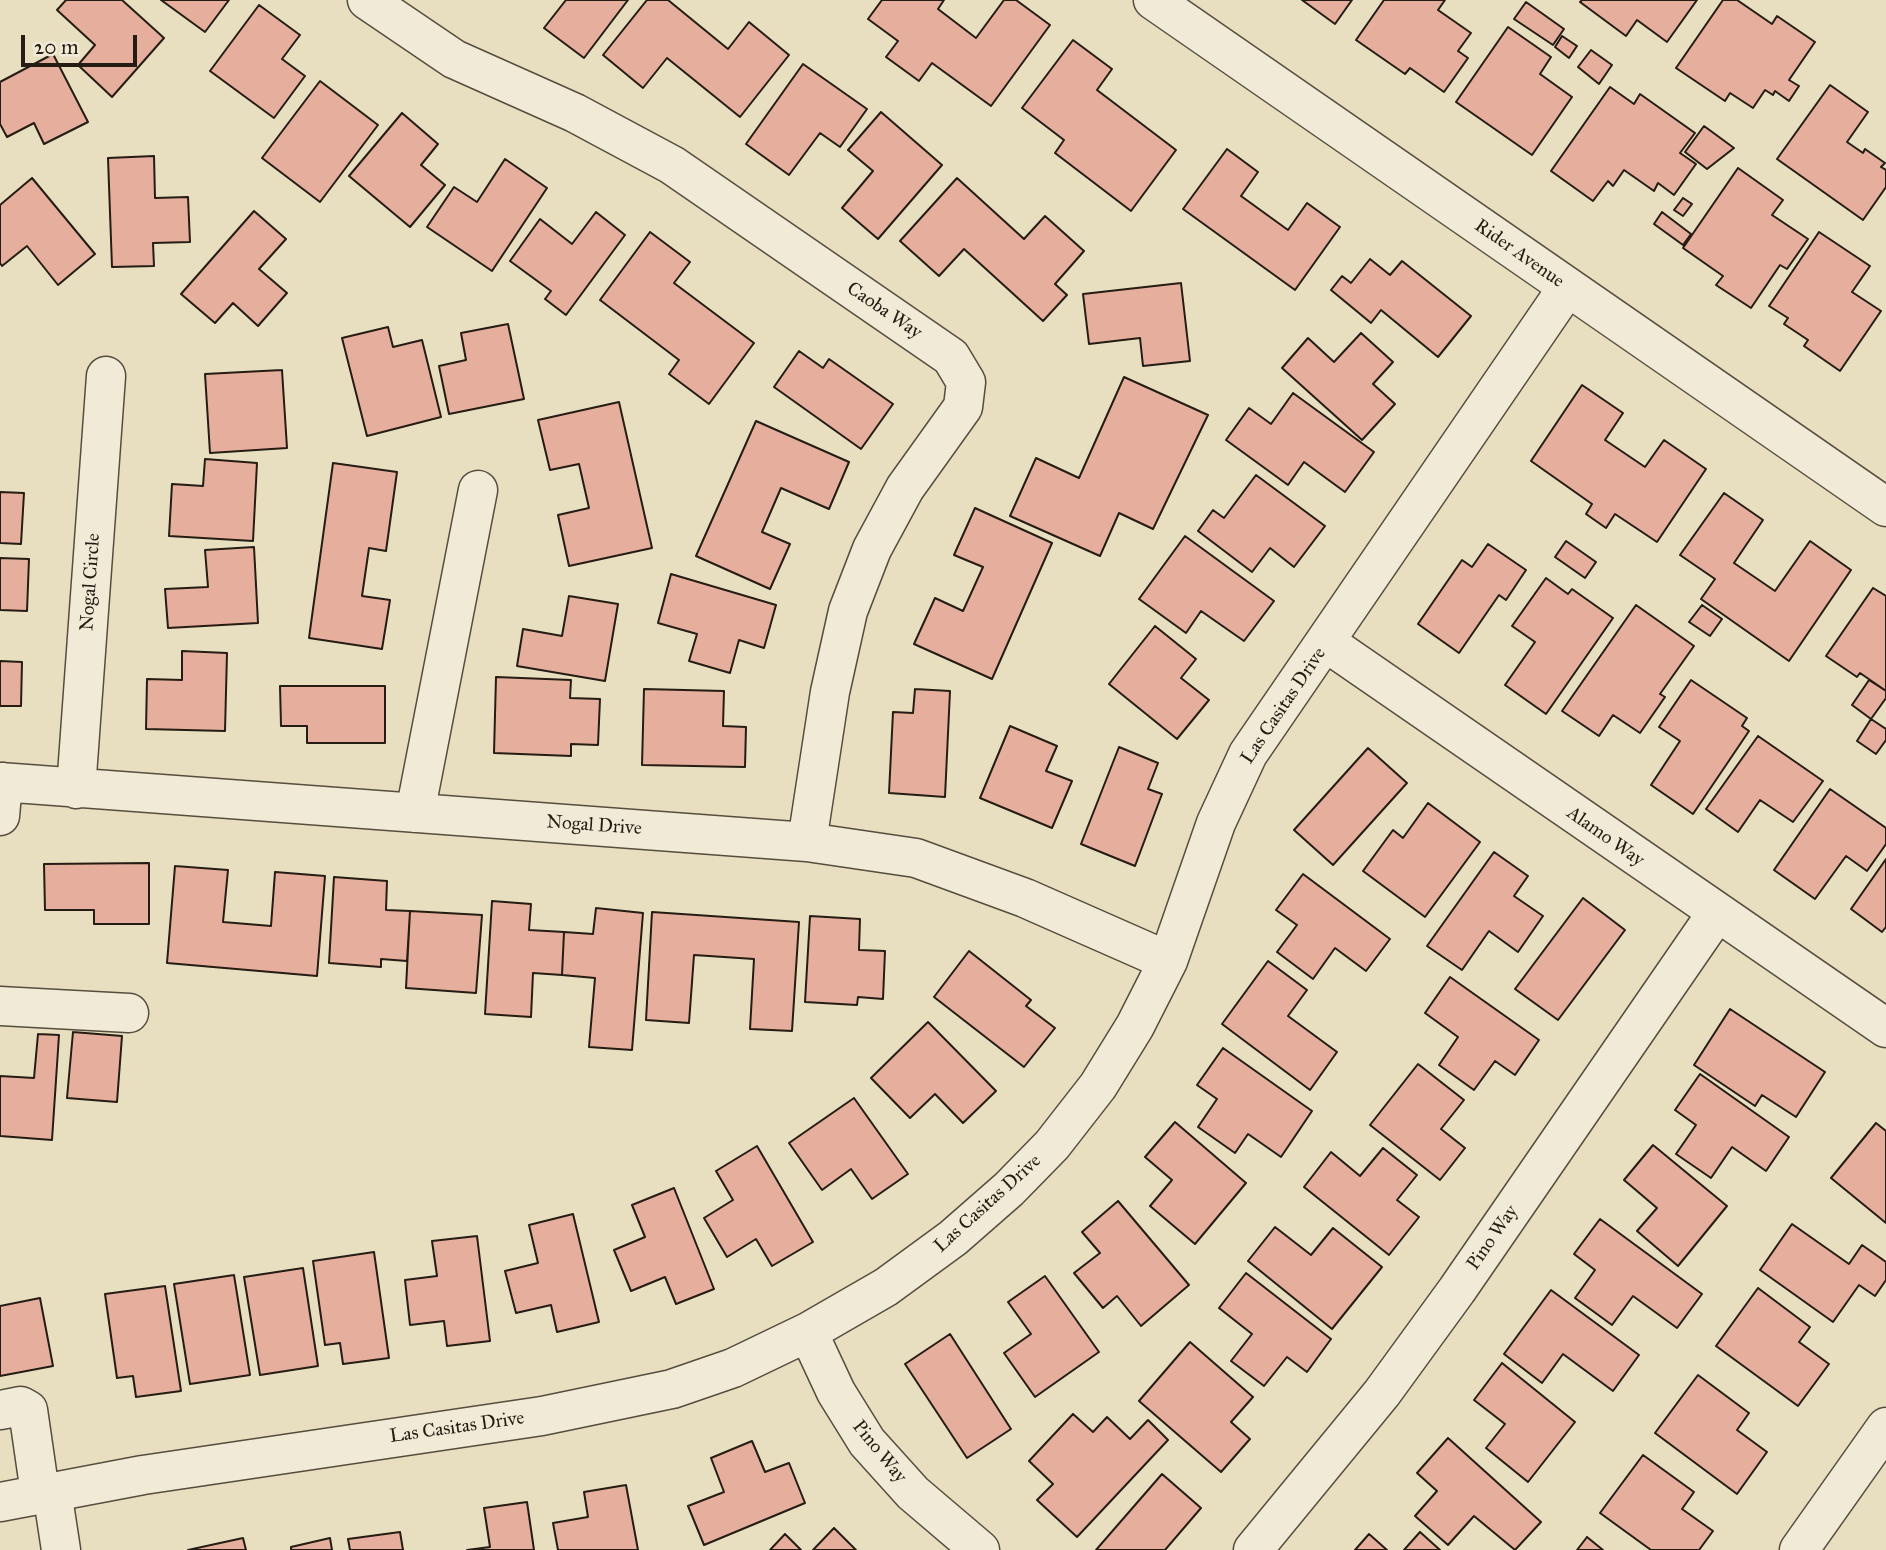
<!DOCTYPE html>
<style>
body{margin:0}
#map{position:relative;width:1886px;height:1550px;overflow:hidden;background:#e8dfc0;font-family:"IM FELL Great Primer",serif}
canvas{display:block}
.scale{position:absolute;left:21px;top:35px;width:116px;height:32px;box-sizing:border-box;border:4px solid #251c13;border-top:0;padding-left:9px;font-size:21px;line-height:24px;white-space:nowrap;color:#251c13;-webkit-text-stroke:5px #f0ead6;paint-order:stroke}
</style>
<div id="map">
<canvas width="1886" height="1550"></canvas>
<div class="scale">20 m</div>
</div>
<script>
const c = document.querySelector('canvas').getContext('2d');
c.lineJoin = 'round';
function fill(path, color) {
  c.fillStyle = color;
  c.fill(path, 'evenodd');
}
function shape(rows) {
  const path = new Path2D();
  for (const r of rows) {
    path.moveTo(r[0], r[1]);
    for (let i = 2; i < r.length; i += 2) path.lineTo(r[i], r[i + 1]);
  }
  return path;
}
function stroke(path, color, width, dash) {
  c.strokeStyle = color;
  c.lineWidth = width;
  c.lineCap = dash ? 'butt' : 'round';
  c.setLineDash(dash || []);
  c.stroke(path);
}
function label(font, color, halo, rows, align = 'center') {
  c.font = font + ' "IM FELL Great Primer",serif';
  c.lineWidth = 7;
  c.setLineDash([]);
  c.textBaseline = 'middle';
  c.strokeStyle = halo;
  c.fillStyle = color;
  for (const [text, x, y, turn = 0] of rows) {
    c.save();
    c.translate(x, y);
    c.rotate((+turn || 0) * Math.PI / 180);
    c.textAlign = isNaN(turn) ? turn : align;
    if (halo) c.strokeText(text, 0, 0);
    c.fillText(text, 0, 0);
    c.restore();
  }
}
const building = shape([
 [66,0,122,0,164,38,112,97,78,65,95,45,57,10,66,0],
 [161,0,229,0,205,32,161,0],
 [566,0,628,0,584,58,544,28,566,0],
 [647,0,668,0,728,49,749,22,789,55,740,117,667,58,643,88,603,55,647,0],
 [882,0,944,0,938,9,976,38,1004,0,1016,0,1050,25,991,106,932,63,919,81,886,57,898,41,868,19,882,0],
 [1302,0,1352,0,1335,24,1302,0],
 [1384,0,1445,0,1438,10,1471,33,1458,51,1468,58,1444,92,1410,68,1405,74,1356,40,1384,0],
 [1582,0,1697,0,1667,42,1637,20,1626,36,1580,2,1582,0],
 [1723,0,1737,0,1772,24,1777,16,1815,42,1789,80,1799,86,1789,101,1775,91,1773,95,1765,90,1753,108,1730,93,1725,101,1676,68,1723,0],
 [1526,2,1564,29,1553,45,1514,19,1526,2],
 [259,5,300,35,282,59,305,76,274,118,210,71,259,5],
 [1508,27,1551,57,1540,74,1572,97,1532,155,1456,102,1508,27],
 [1562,36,1577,46,1569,58,1555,47,1562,36],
 [1073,40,1112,69,1097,90,1176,150,1131,211,1055,153,1064,140,1022,108,1073,40],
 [1591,50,1612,65,1599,84,1578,67,1591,50],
 [53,54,88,122,44,144,34,123,7,137,0,124,0,82,53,54],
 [803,64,867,109,840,147,820,133,789,175,746,144,803,64],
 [320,81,378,125,320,202,262,158,320,81],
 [1830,85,1868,112,1847,142,1863,153,1865,149,1885,163,1881,167,1886,170,1886,187,1863,220,1777,159,1830,85],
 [1610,87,1634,104,1640,94,1695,133,1680,153,1696,164,1674,195,1658,183,1654,191,1624,170,1613,186,1608,181,1593,201,1551,171,1610,87],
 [881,112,942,165,878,239,842,208,873,171,848,150,881,112],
 [402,113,438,144,421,165,445,185,410,227,349,176,402,113],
 [1704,126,1734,148,1707,169,1685,152,1704,126],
 [1227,149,1258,172,1241,196,1288,230,1307,203,1340,227,1295,290,1183,209,1227,149],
 [154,156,155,198,188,197,190,242,153,243,154,266,112,267,108,158,154,156],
 [505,159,547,188,492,271,427,227,454,187,477,202,505,159],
 [1738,168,1783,200,1772,215,1808,239,1787,269,1780,265,1751,308,1716,285,1723,276,1683,248,1738,168],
 [32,178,95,254,58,285,27,246,2,266,0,263,0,205,32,178],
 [957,178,1024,239,1045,216,1084,251,1055,284,1067,295,1043,321,964,249,939,276,900,241,957,178],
 [1683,198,1692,204,1683,216,1674,210,1683,198],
 [254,211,286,239,259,269,287,293,258,326,233,303,215,323,181,294,254,211],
 [596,212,625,235,566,315,545,299,551,291,510,261,540,219,572,244,596,212],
 [1662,212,1691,234,1683,245,1654,224,1662,212],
 [650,232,690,262,674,283,754,343,709,404,669,374,679,360,600,300,650,232],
 [1819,232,1870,266,1852,292,1881,311,1840,371,1804,346,1808,340,1784,324,1788,318,1769,306,1819,232],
 [1370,259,1390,275,1402,261,1471,316,1438,357,1381,310,1371,323,1331,290,1342,276,1351,283,1370,259],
 [1181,283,1190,361,1143,366,1140,338,1089,344,1083,294,1181,283],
 [508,324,524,399,449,414,439,366,466,360,461,333,508,324],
 [388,327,393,347,422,340,441,417,367,436,342,338,388,327],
 [1361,333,1393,362,1373,384,1395,404,1362,440,1282,368,1308,338,1334,362,1361,333],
 [799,351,823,368,829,359,893,404,861,449,774,387,799,351],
 [282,370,287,448,210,453,205,374,282,370],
 [1124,377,1208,415,1153,529,1119,513,1100,556,1010,516,1036,458,1079,478,1124,377],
 [1582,385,1623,413,1605,440,1645,467,1664,440,1706,469,1657,542,1615,514,1606,528,1586,514,1592,504,1531,461,1582,385],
 [1293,393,1374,452,1345,492,1304,462,1288,485,1226,440,1249,408,1271,424,1293,393],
 [619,402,652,548,569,566,558,515,589,508,579,464,550,470,538,420,619,402],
 [756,421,849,462,829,509,781,488,762,532,790,544,770,589,696,556,756,421],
 [205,459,257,463,253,541,169,536,172,484,203,486,205,459],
 [333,463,397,472,386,551,369,548,362,596,390,600,382,649,309,638,333,463],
 [1256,475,1325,526,1294,567,1270,548,1252,572,1198,531,1213,510,1224,518,1256,475],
 [0,492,24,493,21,544,0,543,0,492],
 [1724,493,1763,520,1734,563,1775,591,1810,541,1851,570,1789,661,1701,599,1715,579,1680,555,1724,493],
 [975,508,1052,543,992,679,914,644,935,598,963,611,983,567,954,555,975,508],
 [1185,536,1274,601,1244,641,1201,611,1186,633,1139,599,1185,536],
 [1566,541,1596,562,1585,578,1555,557,1566,541],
 [1488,544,1526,570,1506,600,1499,595,1459,653,1418,624,1462,560,1472,567,1488,544],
 [254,547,258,623,168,628,165,589,208,587,205,550,254,547],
 [0,558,29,559,27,611,0,610,0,558],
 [671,574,776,605,764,648,739,640,730,673,689,661,697,634,658,623,671,574],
 [1546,578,1568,594,1572,589,1613,618,1546,714,1505,685,1535,642,1512,626,1546,578],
 [1873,588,1886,596,1886,691,1860,673,1857,677,1826,656,1873,588],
 [569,596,618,604,605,681,517,666,523,629,562,636,569,596],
 [1636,605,1694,646,1660,694,1665,697,1640,733,1613,715,1599,736,1562,711,1636,605],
 [1702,605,1722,619,1710,636,1689,622,1702,605],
 [1155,626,1196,659,1181,678,1209,700,1177,739,1109,684,1155,626],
 [182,651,227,653,225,731,146,729,147,679,182,680,182,651],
 [0,661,22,662,21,706,0,706,0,661],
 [496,677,571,680,570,698,600,699,598,745,571,744,571,756,494,753,496,677],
 [1691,680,1747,718,1742,726,1749,731,1693,814,1651,785,1680,741,1659,727,1691,680],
 [1869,680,1886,691,1886,698,1871,719,1852,705,1869,680],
 [280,686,385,686,385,743,307,743,307,726,281,726,280,686],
 [644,689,724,691,723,726,746,727,745,767,642,765,644,689],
 [915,689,950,691,945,797,889,793,893,712,913,713,915,689],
 [1871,719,1886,729,1886,740,1876,754,1857,741,1871,719],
 [1010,726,1057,746,1046,771,1072,781,1052,828,980,798,1010,726],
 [1758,736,1823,781,1793,822,1760,800,1738,832,1706,809,1758,736],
 [1119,747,1158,763,1148,789,1162,794,1135,866,1081,844,1119,747],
 [1368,748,1407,783,1333,865,1294,830,1368,748],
 [1830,789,1886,828,1886,844,1867,871,1846,856,1815,899,1774,870,1830,789],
 [1428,803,1480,842,1425,917,1363,871,1393,830,1403,838,1428,803],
 [1494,852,1528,876,1514,896,1543,916,1518,952,1489,931,1462,970,1427,946,1494,852],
 [1886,859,1886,927,1882,932,1851,909,1886,859],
 [149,863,149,924,94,924,94,910,45,910,44,864,149,863],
 [175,866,228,870,223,922,271,926,275,872,325,876,317,976,167,963,175,866],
 [1303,874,1390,939,1366,971,1335,948,1313,979,1277,952,1297,925,1276,910,1303,874],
 [334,877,387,881,386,910,410,911,407,961,381,959,381,967,329,963,334,877],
 [1583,898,1625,930,1558,1020,1515,989,1583,898],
 [492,901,531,904,529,930,564,932,562,975,533,973,531,1017,485,1014,492,901],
 [596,908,643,913,632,1050,589,1047,595,978,562,975,564,932,593,934,596,908],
 [410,911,482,915,476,993,406,988,410,911],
 [652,912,799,922,792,1031,750,1029,754,959,694,955,689,1023,646,1020,652,912],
 [810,916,860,919,859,950,885,951,883,999,858,997,857,1005,805,1002,810,916],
 [969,951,1031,1000,1026,1006,1055,1028,1024,1067,934,997,969,951],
 [1268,961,1307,990,1288,1016,1337,1052,1310,1090,1222,1024,1268,961],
 [1450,977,1539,1040,1515,1075,1495,1061,1474,1090,1439,1065,1458,1037,1425,1013,1450,977],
 [1730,1009,1825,1072,1796,1117,1762,1095,1755,1106,1694,1065,1730,1009],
 [928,1022,996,1091,963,1123,935,1094,910,1118,871,1078,928,1022],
 [73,1032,122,1036,117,1102,67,1098,73,1032],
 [38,1034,59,1035,52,1140,0,1136,0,1076,34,1078,38,1034],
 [1223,1048,1312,1111,1281,1157,1248,1134,1235,1153,1198,1127,1217,1099,1197,1085,1223,1048],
 [1418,1064,1464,1100,1441,1129,1465,1148,1440,1180,1370,1125,1418,1064],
 [1700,1074,1789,1137,1766,1171,1732,1147,1711,1178,1676,1154,1696,1125,1675,1110,1700,1074],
 [854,1098,908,1174,872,1199,851,1169,822,1190,789,1143,854,1098],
 [1175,1122,1246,1183,1195,1244,1150,1206,1172,1180,1145,1157,1175,1122],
 [1876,1123,1886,1131,1886,1223,1831,1178,1876,1123],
 [1653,1145,1727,1206,1678,1266,1637,1231,1657,1208,1624,1180,1653,1145],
 [757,1146,813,1242,772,1266,756,1239,727,1257,704,1218,733,1200,716,1171,757,1146],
 [1383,1148,1417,1175,1397,1200,1419,1217,1389,1255,1304,1187,1331,1152,1360,1176,1383,1148],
 [674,1188,714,1289,676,1304,665,1277,631,1291,614,1250,645,1237,632,1205,674,1188],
 [1118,1201,1189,1285,1141,1326,1117,1296,1103,1308,1074,1273,1100,1253,1082,1232,1118,1201],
 [573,1214,599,1322,557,1332,551,1305,516,1313,505,1271,538,1263,529,1225,573,1214],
 [1600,1219,1702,1294,1677,1328,1633,1296,1612,1325,1575,1298,1595,1270,1574,1254,1600,1219],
 [1792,1224,1849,1264,1862,1245,1886,1262,1886,1280,1875,1296,1859,1285,1833,1322,1760,1270,1792,1224],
 [1275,1227,1311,1255,1333,1228,1382,1267,1332,1329,1248,1261,1275,1227],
 [477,1236,490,1341,447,1346,444,1321,410,1325,405,1280,437,1276,432,1241,477,1236],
 [374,1252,389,1358,343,1364,340,1343,325,1345,313,1261,374,1252],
 [303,1268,318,1366,260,1375,244,1277,303,1268],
 [1246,1273,1331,1339,1307,1372,1287,1357,1264,1386,1231,1361,1252,1334,1219,1308,1246,1273],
 [234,1275,250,1375,190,1384,174,1284,234,1275],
 [1045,1276,1099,1352,1035,1397,1004,1353,1031,1334,1008,1302,1045,1276],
 [165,1286,181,1391,136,1397,133,1376,117,1378,105,1294,165,1286],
 [1758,1288,1810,1327,1799,1342,1829,1364,1798,1406,1716,1346,1758,1288],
 [1551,1290,1639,1355,1613,1391,1563,1354,1542,1383,1504,1354,1551,1290],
 [40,1298,53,1366,0,1376,0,1306,40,1298],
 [950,1334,1011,1429,967,1458,905,1364,950,1334],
 [1190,1342,1253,1397,1231,1422,1250,1439,1221,1472,1139,1401,1190,1342],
 [1502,1363,1575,1422,1528,1482,1486,1448,1505,1424,1474,1400,1502,1363],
 [1698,1375,1749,1413,1737,1430,1767,1452,1737,1494,1655,1433,1698,1375],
 [1073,1414,1093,1432,1107,1417,1130,1439,1148,1420,1168,1440,1077,1537,1037,1500,1053,1484,1029,1461,1073,1414],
 [1448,1438,1541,1522,1515,1550,1474,1516,1448,1545,1415,1516,1437,1491,1417,1473,1448,1438],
 [752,1441,765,1472,789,1463,805,1503,704,1545,688,1506,724,1492,711,1458,752,1441],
 [1643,1455,1694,1492,1682,1509,1713,1531,1699,1550,1651,1550,1600,1513,1643,1455],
 [1162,1474,1201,1508,1165,1550,1096,1550,1162,1474],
 [626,1485,638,1550,558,1550,553,1523,588,1517,584,1492,626,1485],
 [527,1502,534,1550,467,1550,490,1547,484,1508,527,1502],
 [834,1528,856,1550,813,1550,834,1528],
 [400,1532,403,1550,350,1550,348,1539,400,1532],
 [1420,1532,1440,1550,1404,1550,1420,1532],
 [785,1534,801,1550,770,1550,785,1534],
 [1369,1534,1387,1550,1355,1550,1369,1534],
 [1587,1537,1603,1550,1577,1550,1587,1537],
 [243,1538,246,1550,188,1550,243,1538],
 [330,1538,332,1550,291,1550,291,1547,330,1538]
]);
const minor = shape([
 [367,0,454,59,575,113,672,165,951,357,966,382,963,407,905,488,872,549,848,611,830,692,807,842],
 [1153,0,1886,507],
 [1327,643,1886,1028],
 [0,782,807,842,916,858,1025,898,1168,961],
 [76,789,106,376],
 [415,813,478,490],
 [0,816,3,782],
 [0,1006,129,1013],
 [808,1332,836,1392,867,1442,913,1493,980,1550],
 [0,1410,21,1406,28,1410,40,1493],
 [52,1491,61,1550],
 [0,1502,143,1475,542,1416,672,1389,733,1368,808,1332,886,1287,953,1238,1009,1189,1052,1145,1098,1086,1135,1026,1168,961,1216,823,1248,754,1567,288],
 [1253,1550,1382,1393,1457,1290,1716,914],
 [1799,1550,1886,1427]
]);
const streetNames = [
 ["Rider Avenue",1519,254,35],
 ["Caoba Way",884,311,34],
 ["Nogal Circle",91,582,-86],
 ["Las Casitas Drive",1284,706,-56],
 ["Nogal Drive",594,826,4],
 ["Alamo Way",1605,837,35],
 ["Las Casitas Drive",988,1204,-42],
 ["Pino Way",1493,1238,-55],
 ["Las Casitas Drive",457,1428,-8],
 ["Pino Way",879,1452,51]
];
fill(building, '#e6ae9c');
stroke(building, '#251c13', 2);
stroke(minor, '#564d3e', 41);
stroke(minor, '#f0ead6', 38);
label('19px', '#251c13', '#f0ead6', streetNames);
</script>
